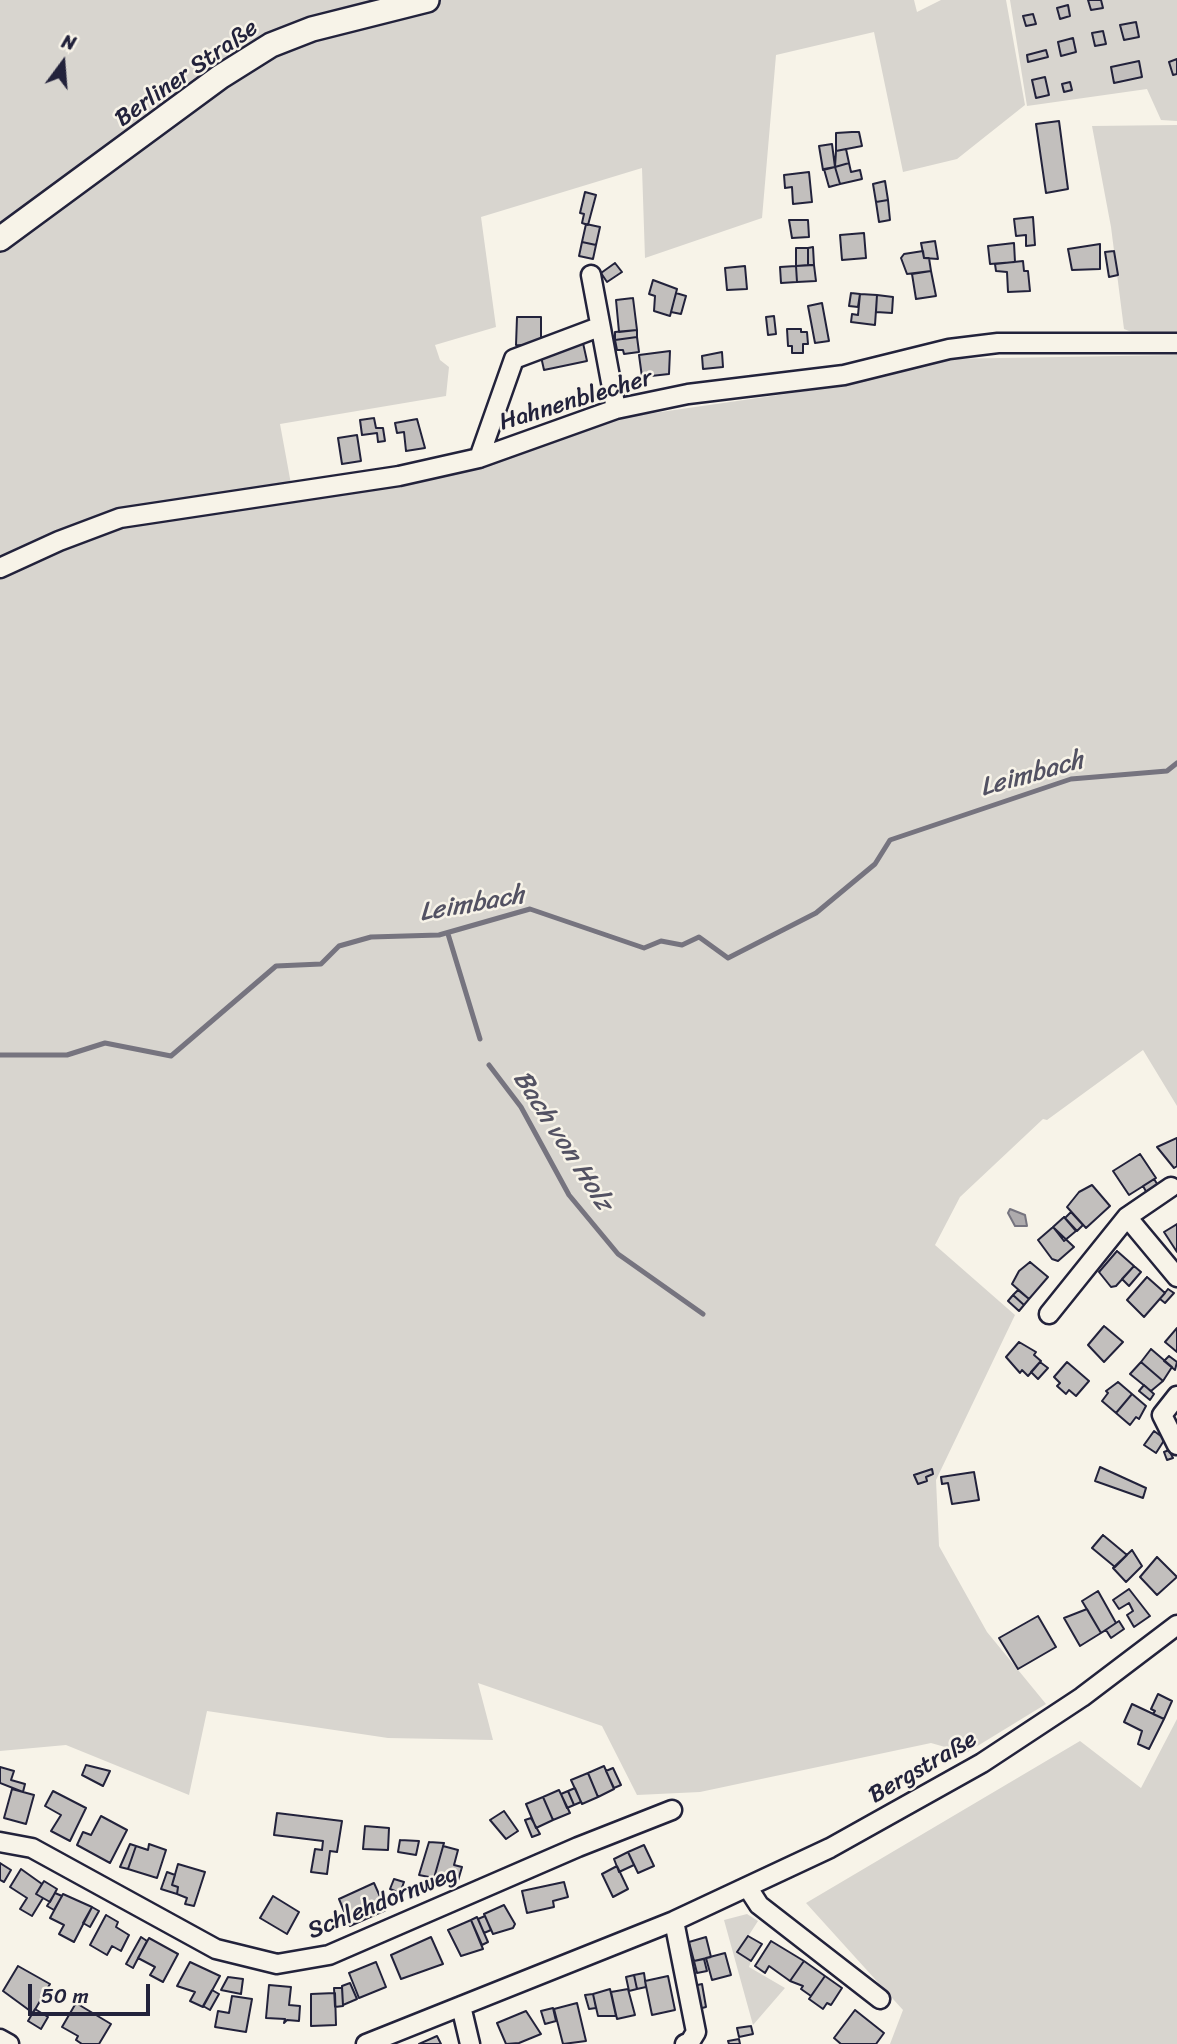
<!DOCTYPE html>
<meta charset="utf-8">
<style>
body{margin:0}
#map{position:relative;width:1177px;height:2044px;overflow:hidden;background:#f7f3e8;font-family:Sriracha,sans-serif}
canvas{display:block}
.north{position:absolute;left:28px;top:28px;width:70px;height:70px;-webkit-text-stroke:5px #f7f3e8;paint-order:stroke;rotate:16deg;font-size:19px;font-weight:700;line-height:28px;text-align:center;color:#22223b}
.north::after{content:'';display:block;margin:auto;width:24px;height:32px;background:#22223b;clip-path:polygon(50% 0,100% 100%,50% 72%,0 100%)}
.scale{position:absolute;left:28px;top:1984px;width:122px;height:32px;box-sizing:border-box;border:4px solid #22223b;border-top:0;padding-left:9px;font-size:21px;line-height:24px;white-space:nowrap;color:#22223b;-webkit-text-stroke:5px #f7f3e8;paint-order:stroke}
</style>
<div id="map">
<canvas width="1177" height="2044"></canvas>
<div class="north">N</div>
<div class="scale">50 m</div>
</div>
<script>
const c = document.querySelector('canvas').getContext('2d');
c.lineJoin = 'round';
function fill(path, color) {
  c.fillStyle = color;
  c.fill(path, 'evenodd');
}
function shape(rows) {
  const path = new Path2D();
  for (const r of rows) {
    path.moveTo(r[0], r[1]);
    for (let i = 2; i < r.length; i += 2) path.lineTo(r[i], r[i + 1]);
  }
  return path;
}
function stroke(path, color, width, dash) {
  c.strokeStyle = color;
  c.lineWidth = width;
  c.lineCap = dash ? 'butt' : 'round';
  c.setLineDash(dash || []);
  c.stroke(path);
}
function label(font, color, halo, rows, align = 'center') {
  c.font = font + ' Sriracha,sans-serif';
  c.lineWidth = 5;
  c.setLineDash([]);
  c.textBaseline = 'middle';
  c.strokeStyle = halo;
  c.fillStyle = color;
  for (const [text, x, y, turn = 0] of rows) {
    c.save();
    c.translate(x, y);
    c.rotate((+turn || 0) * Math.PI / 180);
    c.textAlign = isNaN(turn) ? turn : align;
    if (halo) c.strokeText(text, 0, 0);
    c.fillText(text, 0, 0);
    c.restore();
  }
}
const green = shape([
 [0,0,914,0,917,12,941,0,1006,0,1025,105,957,159,903,172,874,32,776,55,762,218,645,258,642,168,481,217,496,327,435,345,440,360,449,367,446,396,280,424,291,484,111,510,0,559],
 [1010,0,1177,0,1177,121,1161,120,1147,89,1027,106],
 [1177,125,1177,335,1149,339,1124,329,1111,227,1092,126],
 [1177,355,1177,1106,1143,1050,1047,1120,1043,1119,960,1197,935,1245,1015,1315,936,1480,939,1546,987,1632,1046,1704,966,1753,931,1743,700,1792,637,1795,602,1726,478,1683,493,1740,388,1738,207,1711,189,1795,66,1745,0,1751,0,576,123,525,412,483,499,459,605,420,848,385,942,359],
 [1177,1719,1177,2044,890,2044,903,2010,806,1903,1080,1741,1141,1788],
 [747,1914,758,1921,738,1952,751,1961,749,1967,785,1988,753,2025,724,1920]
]);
const water = shape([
 [1010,1209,1025,1215,1027,1226,1015,1226,1008,1213,1010,1209]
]);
const stream = shape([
 [448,934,480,1039],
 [0,1055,67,1055,105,1043,171,1056,276,966,321,964,339,946,371,937,439,935,530,909,644,948,661,941,682,945,699,937,728,958,816,913,875,864,890,840,1071,779,1167,771,1177,763],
 [489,1065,521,1107,569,1195,618,1254,703,1314]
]);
const building = shape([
 [1088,0,1101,0,1103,8,1091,10,1088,0],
 [1068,5,1070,16,1060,19,1057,8,1068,5],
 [1033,14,1036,24,1026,26,1023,16,1033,14],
 [1136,22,1139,37,1124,40,1120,25,1136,22],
 [1103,31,1106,44,1095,46,1092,33,1103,31],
 [1073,38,1076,52,1061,56,1058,42,1073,38],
 [1046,50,1048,57,1028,62,1027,55,1046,50],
 [1177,59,1177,74,1173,75,1169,62,1177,59],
 [1139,61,1142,77,1114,83,1111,67,1139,61],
 [1045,77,1049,95,1036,98,1032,80,1045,77],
 [1070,82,1072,90,1064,92,1062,84,1070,82],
 [1059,121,1068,189,1046,193,1036,124,1059,121],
 [852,132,859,132,862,146,836,151,836,133,852,132],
 [832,144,835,167,823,170,819,146,832,144],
 [846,149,849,163,835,167,836,151,846,149],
 [849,163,851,172,860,170,862,179,840,184,835,167,849,163],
 [835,167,840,184,829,187,824,169,835,167],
 [809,172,812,202,793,204,792,187,785,188,784,175,809,172],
 [885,181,888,200,876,202,873,184,885,181],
 [585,192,596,195,588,225,582,223,584,214,580,213,585,192],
 [888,200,890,220,879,222,876,202,888,200],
 [1033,217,1035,245,1026,246,1026,235,1016,236,1014,219,1033,217],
 [789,220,808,220,809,237,792,238,789,220],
 [586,224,600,227,596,245,582,242,586,224],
 [864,233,866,258,842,260,840,235,864,233],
 [935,241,938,259,924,258,921,243,935,241],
 [582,242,596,245,593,259,579,256,582,242],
 [1014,243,1015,262,990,264,988,246,1014,243],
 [1100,244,1100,269,1072,270,1068,249,1100,244],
 [813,247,814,265,808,265,808,248,813,247],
 [796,248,808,248,808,265,796,266,796,248],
 [923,251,924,258,929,258,931,271,907,274,901,258,904,254,923,251],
 [1114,251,1118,275,1109,277,1105,252,1114,251],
 [1023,261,1024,271,1028,271,1030,291,1008,292,1007,272,996,271,995,264,1023,261],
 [615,263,622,272,607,282,601,273,615,263],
 [814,265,816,281,797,282,796,266,814,265],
 [745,266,747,289,727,290,725,268,745,266],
 [796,266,797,282,781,283,780,267,796,266],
 [931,271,936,296,916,299,912,274,931,271],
 [653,280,677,289,670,316,654,311,655,296,649,294,653,280],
 [676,293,686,296,681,314,671,312,676,293],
 [851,293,860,294,858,307,849,306,851,293],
 [860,294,877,295,875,325,851,322,852,314,858,315,860,294],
 [877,295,893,297,892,313,876,312,877,295],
 [633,298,637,330,619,332,616,300,633,298],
 [822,303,829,341,815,343,808,306,822,303],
 [774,316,776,334,768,335,766,317,774,316],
 [517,317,541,317,541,346,516,345,517,317],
 [787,329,801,329,801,332,807,332,808,344,803,344,803,353,792,353,792,346,788,346,787,329],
 [637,330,637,337,615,340,615,332,637,330],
 [637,337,639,352,624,354,623,350,617,350,615,340,637,337],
 [583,343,587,361,544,370,540,352,583,343],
 [670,351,669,374,642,377,639,355,670,351],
 [722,352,723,367,703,369,702,356,722,352],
 [374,418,376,428,383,428,385,441,378,442,377,433,362,435,360,420,374,418],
 [417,419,425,448,406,451,404,432,397,433,395,423,417,419],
 [357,435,361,461,342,464,338,438,357,435],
 [1177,1138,1177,1166,1174,1168,1157,1147,1177,1138],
 [1140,1154,1156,1178,1129,1195,1113,1171,1140,1154],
 [1154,1179,1161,1190,1149,1197,1143,1186,1154,1179],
 [1092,1185,1110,1206,1086,1228,1067,1207,1079,1192,1092,1185],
 [1071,1212,1083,1225,1077,1231,1065,1218,1071,1212],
 [1064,1217,1076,1231,1064,1241,1053,1227,1064,1217],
 [1177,1224,1177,1252,1164,1232,1177,1224],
 [1053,1227,1074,1247,1058,1261,1052,1259,1038,1240,1053,1227],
 [1117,1251,1134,1266,1116,1286,1111,1287,1099,1272,1117,1251],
 [1030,1262,1048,1277,1029,1299,1012,1284,1019,1271,1030,1262],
 [1134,1266,1141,1272,1129,1286,1122,1279,1134,1266],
 [1147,1277,1165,1293,1144,1317,1127,1300,1147,1277],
 [1168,1289,1174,1293,1165,1303,1160,1299,1168,1289],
 [1018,1290,1029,1299,1024,1305,1013,1295,1018,1290],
 [1013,1295,1024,1305,1019,1311,1008,1301,1013,1295],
 [1104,1326,1123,1342,1104,1362,1088,1345,1104,1326],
 [1177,1328,1177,1352,1165,1342,1177,1328],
 [1019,1342,1036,1352,1034,1355,1041,1361,1028,1376,1022,1370,1020,1373,1006,1357,1019,1342],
 [1151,1349,1172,1367,1163,1381,1141,1362,1151,1349],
 [1169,1356,1177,1362,1175,1370,1164,1361,1169,1356],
 [1040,1362,1048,1368,1038,1379,1031,1372,1040,1362],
 [1067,1362,1089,1381,1076,1396,1069,1390,1066,1394,1057,1386,1060,1383,1054,1377,1067,1362],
 [1141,1362,1163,1381,1151,1391,1130,1374,1141,1362],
 [1118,1382,1132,1394,1116,1413,1102,1401,1108,1393,1106,1391,1118,1382],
 [1144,1385,1154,1394,1150,1400,1139,1391,1144,1385],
 [1132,1394,1146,1406,1139,1419,1136,1417,1130,1425,1116,1413,1132,1394],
 [1154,1431,1165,1439,1156,1453,1144,1445,1154,1431],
 [1169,1450,1173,1458,1167,1460,1164,1452,1169,1450],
 [1100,1467,1146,1488,1143,1498,1095,1481,1100,1467],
 [932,1469,933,1474,926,1477,927,1481,918,1484,914,1475,932,1469],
 [974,1472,979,1500,952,1504,948,1483,942,1484,941,1477,974,1472],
 [1103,1535,1127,1555,1115,1567,1092,1548,1103,1535],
 [1132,1550,1142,1566,1126,1582,1113,1568,1132,1550],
 [1157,1557,1177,1577,1157,1595,1140,1577,1157,1557],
 [1129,1589,1150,1616,1134,1627,1127,1615,1133,1611,1129,1603,1119,1609,1113,1600,1129,1589],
 [1098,1591,1116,1623,1101,1633,1082,1601,1098,1591],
 [1087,1609,1101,1633,1080,1646,1064,1618,1087,1609],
 [1038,1616,1056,1647,1018,1669,999,1638,1038,1616],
 [1119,1621,1124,1629,1111,1638,1106,1630,1101,1633,1119,1621],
 [1158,1694,1172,1701,1164,1719,1153,1714,1155,1711,1151,1709,1158,1694],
 [1132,1704,1164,1719,1149,1749,1138,1744,1142,1731,1124,1722,1132,1704],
 [86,1765,110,1771,103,1786,82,1775,86,1765],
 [604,1766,614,1789,598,1797,588,1773,604,1766],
 [0,1767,14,1771,11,1780,25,1784,23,1792,0,1783,0,1767],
 [613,1768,621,1785,614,1788,606,1771,613,1768],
 [588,1773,598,1797,582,1804,571,1780,588,1773],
 [575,1788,581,1802,574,1805,568,1791,575,1788],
 [12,1789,34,1795,26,1824,4,1818,12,1789],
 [559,1790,570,1813,553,1820,543,1797,559,1790],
 [53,1791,86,1808,70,1841,51,1831,61,1815,45,1806,53,1791],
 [568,1791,574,1805,567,1808,561,1794,568,1791],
 [543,1797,553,1820,536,1828,526,1804,543,1797],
 [504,1811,518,1831,506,1839,490,1820,504,1811],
 [277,1813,342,1821,337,1852,330,1851,327,1874,311,1872,315,1849,322,1850,323,1841,274,1835,277,1813],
 [101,1816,127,1830,110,1863,77,1845,83,1832,91,1835,101,1816],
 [531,1818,540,1834,532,1837,525,1820,531,1818],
 [365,1826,389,1828,388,1850,363,1849,365,1826],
 [400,1840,419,1841,416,1855,398,1852,400,1840],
 [429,1842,444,1843,434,1878,419,1875,429,1842],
 [444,1843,443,1846,458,1850,454,1865,462,1867,457,1884,434,1878,444,1843],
 [130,1844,136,1846,128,1869,120,1867,130,1844],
 [149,1844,166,1850,157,1878,128,1869,136,1846,148,1850,149,1844],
 [644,1845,654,1866,638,1873,628,1852,644,1845],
 [628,1852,634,1865,619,1872,614,1859,628,1852],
 [0,1863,11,1870,4,1882,0,1880,0,1863],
 [178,1864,205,1872,194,1906,185,1904,187,1898,177,1894,178,1887,172,1885,178,1864],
 [617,1866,628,1889,613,1897,602,1874,617,1866],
 [21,1869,42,1884,36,1894,43,1898,32,1916,20,1909,27,1898,10,1887,21,1869],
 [167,1872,175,1875,172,1885,178,1887,177,1894,161,1889,167,1872],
 [394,1879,404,1882,400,1893,390,1889,394,1879],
 [44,1881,57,1889,50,1902,36,1894,44,1881],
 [564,1882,568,1897,553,1901,554,1907,527,1913,522,1891,564,1882],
 [374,1883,386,1910,350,1926,339,1899,374,1883],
 [55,1893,62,1896,54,1910,47,1906,55,1893],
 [63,1894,92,1907,74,1942,59,1934,64,1925,50,1918,63,1894],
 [273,1896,299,1912,287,1934,260,1918,273,1896],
 [504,1905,515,1924,513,1928,493,1934,484,1914,504,1905],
 [92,1907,99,1911,90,1927,83,1923,92,1907],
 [106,1915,118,1922,116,1927,129,1935,121,1951,112,1946,107,1955,90,1945,106,1915],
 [485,1916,491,1930,484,1933,478,1919,485,1916],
 [477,1917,488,1942,482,1945,471,1920,477,1917],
 [471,1920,483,1949,461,1956,448,1930,471,1920],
 [748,1936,762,1944,751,1961,737,1952,748,1936],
 [141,1937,147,1941,133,1968,126,1964,141,1937],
 [431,1937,443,1964,401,1979,391,1955,431,1937],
 [706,1937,711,1957,694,1961,689,1942,706,1937],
 [149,1938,178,1954,163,1982,150,1975,155,1967,138,1958,149,1938],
 [771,1941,804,1961,790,1981,769,1966,765,1973,755,1966,771,1941],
 [725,1953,731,1975,712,1980,706,1958,725,1953],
 [704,1959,707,1971,697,1973,694,1961,704,1959],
 [804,1961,825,1976,811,1996,801,1989,803,1986,790,1981,804,1961],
 [190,1962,220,1976,203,2007,190,2001,195,1992,177,1986,190,1962],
 [376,1962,386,1987,359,1998,349,1973,376,1962],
 [18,1966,50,1984,33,2013,3,1991,18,1966],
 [644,1973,646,1987,637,1989,634,1975,644,1973],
 [634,1975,637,1989,629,1991,626,1977,634,1975],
 [668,1976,675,2010,652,2015,645,1981,668,1976],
 [825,1976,842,1988,831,2005,827,2003,823,2009,809,1999,825,1976],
 [228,1977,243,1979,241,1994,221,1990,228,1977],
 [350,1983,357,1999,343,2005,342,1986,350,1983],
 [702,1984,706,2007,698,2009,693,1986,702,1984],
 [269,1985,291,1987,289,2005,300,2006,299,2021,287,2020,284,2023,285,2019,266,2018,269,1985],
 [334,1988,342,1988,343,2006,335,2007,334,1988],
 [610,1989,616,2016,598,2016,593,1994,610,1989],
 [628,1989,635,2015,617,2019,611,1992,628,1989],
 [212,1990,219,1994,210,2010,203,2006,212,1990],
 [335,1993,336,2025,311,2026,311,1994,335,1993],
 [593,1994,596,2008,589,2009,585,1995,593,1994],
 [232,1996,252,1999,246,2032,215,2027,218,2011,229,2013,232,1996],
 [76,2003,111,2024,99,2044,82,2044,76,2040,78,2036,62,2027,76,2003],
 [577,2003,586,2041,563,2044,554,2009,577,2003],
 [553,2008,556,2021,545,2024,541,2011,553,2008],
 [35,2009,48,2017,41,2029,28,2021,35,2009],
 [855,2010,884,2033,876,2044,841,2044,834,2038,855,2010],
 [526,2011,541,2034,519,2043,506,2044,497,2023,526,2011],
 [751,2026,753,2034,739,2037,737,2028,751,2026],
 [437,2036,441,2044,419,2044,437,2036],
 [739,2039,740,2044,729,2044,728,2041,739,2039]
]);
const minor = shape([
 [591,275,616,409],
 [479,458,514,359,599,327],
 [0,568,59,541,120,518,399,476,479,458,616,409,688,394,844,375,949,349,998,343,1177,343],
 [1127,1217,1177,1277],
 [1049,1314,1127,1217,1171,1187],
 [1177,1396,1162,1415,1177,1445],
 [0,1842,32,1848,216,1949,277,1964,329,1955,578,1847,672,1810],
 [748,1888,759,1905,880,1999],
 [674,1921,696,2032,690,2042,685,2044],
 [461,2006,470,2044],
 [0,2039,9,2044],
 [366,2044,674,1921,830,1848,982,1763,1082,1697,1177,1625]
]);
const major = shape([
 [0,239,220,77,271,45,312,29,427,0]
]);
const streetNames = [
 ["Berliner Straße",187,74,-35],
 ["Hahnenblecher",576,401,-17],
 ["Bergstraße",923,1768,-30],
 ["Schlehdornweg",383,1903,-22]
];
const waterNames = [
 ["Leimbach",1032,775,-16],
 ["Leimbach",472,905,-10],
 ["Bach von Holz",562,1141,57]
];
fill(green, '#d8d5cf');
fill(water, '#aeabad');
stroke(water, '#76747f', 2);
stroke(stream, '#76747f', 5);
fill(building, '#c2bfbd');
stroke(building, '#22223b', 2);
stroke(minor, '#22223b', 23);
stroke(major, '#22223b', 28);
stroke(minor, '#f7f3e8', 18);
stroke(major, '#f7f3e8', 23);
label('24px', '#22223b', '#f7f3e8', streetNames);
label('italic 26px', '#535263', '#f7f3e8', waterNames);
</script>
